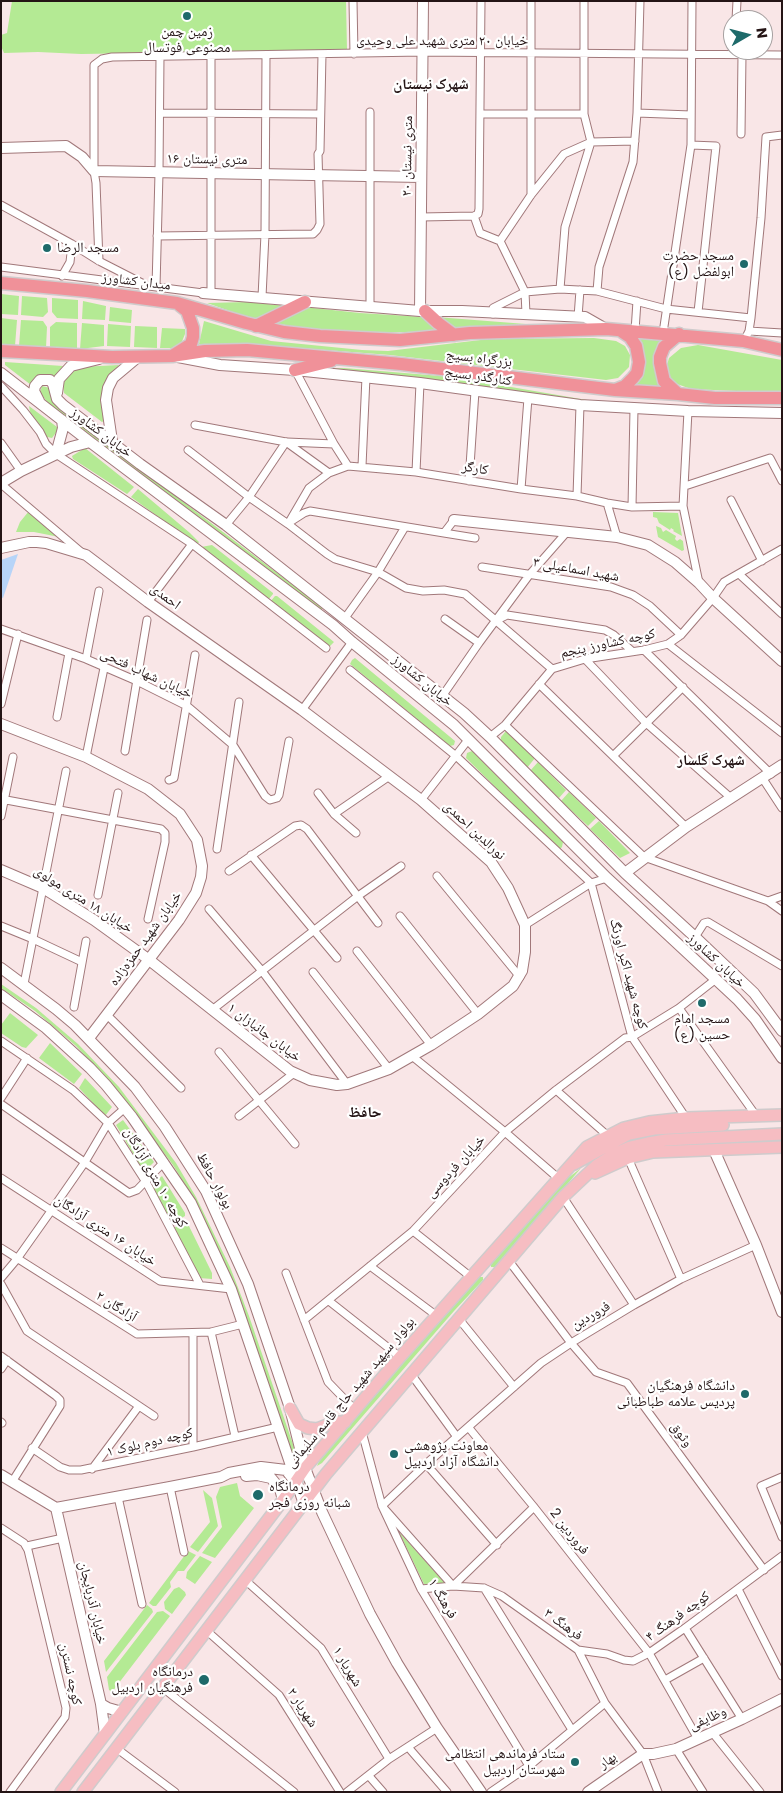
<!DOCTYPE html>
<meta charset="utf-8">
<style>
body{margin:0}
#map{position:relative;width:783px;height:1793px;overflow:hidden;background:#f9e6e7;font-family:Poppins,sans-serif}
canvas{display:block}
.frame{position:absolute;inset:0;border:2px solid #241415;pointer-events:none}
.north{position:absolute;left:723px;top:10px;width:50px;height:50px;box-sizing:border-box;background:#fff;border:1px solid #a7a1a1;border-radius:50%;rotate:82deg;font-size:14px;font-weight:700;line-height:20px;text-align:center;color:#241415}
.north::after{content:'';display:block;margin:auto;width:18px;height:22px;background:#1e6a6a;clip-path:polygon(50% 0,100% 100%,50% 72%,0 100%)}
</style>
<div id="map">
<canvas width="783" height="1793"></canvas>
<div class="frame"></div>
<div class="north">N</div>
</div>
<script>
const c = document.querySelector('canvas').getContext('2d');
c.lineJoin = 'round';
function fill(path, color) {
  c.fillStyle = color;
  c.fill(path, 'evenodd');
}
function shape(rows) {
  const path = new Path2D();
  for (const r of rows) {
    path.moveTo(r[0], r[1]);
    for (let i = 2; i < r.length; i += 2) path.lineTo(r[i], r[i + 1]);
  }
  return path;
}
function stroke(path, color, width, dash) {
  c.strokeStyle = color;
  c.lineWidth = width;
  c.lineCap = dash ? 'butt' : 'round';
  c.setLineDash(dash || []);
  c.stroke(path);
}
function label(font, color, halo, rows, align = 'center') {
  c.font = font + ' Poppins,"Noto Naskh Arabic",sans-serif';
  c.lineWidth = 4.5;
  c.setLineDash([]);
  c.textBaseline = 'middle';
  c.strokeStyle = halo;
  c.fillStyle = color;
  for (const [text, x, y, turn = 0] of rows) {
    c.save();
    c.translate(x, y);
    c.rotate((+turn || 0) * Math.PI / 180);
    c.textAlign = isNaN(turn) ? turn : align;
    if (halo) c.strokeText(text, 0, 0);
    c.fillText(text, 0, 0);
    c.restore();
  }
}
const green = shape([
 [12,1,346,1,347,50,81,54,38,52,4,53,1,46,1,35,7,33],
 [1,294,19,296,18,315,1,314],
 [22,296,47,298,48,312,43,317,21,315],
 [52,298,78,300,78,319,57,318,52,312],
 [83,301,106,306,105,320,82,319],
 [248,302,286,306,261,319,247,317,207,303],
 [110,307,132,310,131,323,109,321],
 [304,307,360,313,425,317,440,331,373,333,327,332,274,323],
 [436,317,526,324,453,329],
 [1,318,17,320,15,346,1,344],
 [21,320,43,321,47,327,46,348,19,346],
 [204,321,271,341,362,350,388,351,489,339,594,338,616,341,625,346,630,355,629,367,618,378,606,380,390,355,249,344,199,344],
 [56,322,77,323,77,349,50,348,50,327],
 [82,323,104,325,104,346,80,349],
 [108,324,131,326,130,347,107,346],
 [135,326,157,327,157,348,134,347],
 [162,328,185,329,185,334,181,344,174,348,160,348],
 [636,337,666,339,655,351,653,365,657,377,664,387,632,385,645,364,644,356],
 [698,345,782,360,782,393,691,389,677,384,671,379,669,373,667,365,669,358,681,348],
 [5,362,63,366,55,380,31,385,5,365],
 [119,365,108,380,101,399,104,421,102,422,64,393,63,385,69,372,80,367],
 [344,368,453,377,604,403,504,392,416,377,312,369],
 [42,386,50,388,58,407,322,607,322,611,47,402,40,392],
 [29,406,57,427,58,430,52,438,47,437,44,435,30,412],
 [85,448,134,487,127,494,73,459,72,456],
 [138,489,190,533,199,542,197,545,131,497],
 [29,511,64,538,34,532,16,532,20,522],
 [653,512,678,513,682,536,673,531,674,530,671,528,670,530,659,523,657,518,653,517],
 [656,526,661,528,663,532,666,530,676,536,675,539,677,541,680,539,683,541,684,550,682,551,658,537],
 [212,545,273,593,273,594,268,600,201,547],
 [275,596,277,596,334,642,329,647,270,602],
 [355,658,455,741,454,745,450,746,350,664,352,660],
 [506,731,535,758,527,768,501,741,501,737],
 [472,751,563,842,562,847,560,849,557,848,466,758,467,753],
 [538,762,566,790,559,798,530,771],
 [569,792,596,818,588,826,561,801],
 [599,821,630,853,620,858,590,829],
 [1,984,36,1008,78,1044,119,1087,176,1163,196,1197,230,1267,249,1316,295,1450,295,1456,291,1452,238,1295,227,1268,193,1198,173,1165,116,1089,76,1046,35,1011,1,988],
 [10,1013,38,1035,26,1048,22,1047,1,1033,1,1025],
 [50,1043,82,1074,74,1084,39,1058],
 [85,1078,112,1107,105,1116,79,1088],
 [123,1120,154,1162,144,1172,116,1125],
 [581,1168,497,1267,491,1267,491,1263,551,1195,568,1178],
 [162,1176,185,1213,185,1216,174,1222,170,1222,151,1186],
 [187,1222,212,1273,212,1279,199,1278,173,1228],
 [479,1277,483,1277,483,1280,454,1311,322,1463,317,1466,320,1459,434,1325],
 [237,1483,240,1496,254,1508,215,1558,202,1553,222,1527,216,1497,220,1487],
 [203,1490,212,1498,218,1526,198,1552,190,1547,210,1522],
 [399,1532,445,1583,424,1584],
 [188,1551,196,1555,184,1571,178,1571,170,1582,171,1587,156,1606,153,1606,149,1603],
 [200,1556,212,1562,195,1584,186,1578,187,1572],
 [179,1587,185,1592,186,1595,172,1614,165,1609,164,1602,174,1589],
 [147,1605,152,1609,153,1612,106,1672,104,1661],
 [163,1611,170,1616,112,1692,109,1690,107,1677,157,1612]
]);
const water = shape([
 [18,554,3,598,1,597,1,560]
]);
const street = shape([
 [353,1,354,54],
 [481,1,479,209,478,214,474,216,480,233,500,241],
 [531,1,531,195],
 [736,20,737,1],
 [160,113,320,114],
 [637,113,691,115],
 [480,114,584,114],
 [741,134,742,55],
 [691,145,716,146,698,312],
 [1,205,72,244,99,261,144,284],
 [421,217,474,216],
 [157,236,313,234,317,230,320,224,318,154,320,151,322,54],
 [500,241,531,195,564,154,591,142,635,141],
 [500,241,525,292,526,314],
 [99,261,96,183,94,171,94,65,102,59,112,57,423,52,782,55],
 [1,267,203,293],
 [62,276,70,262,72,244],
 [156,287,159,173,160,56],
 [560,289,565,227,591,142,584,114,584,1],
 [597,291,599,267,633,162,637,113,640,1],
 [211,294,211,56],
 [262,297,265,234,266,55],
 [370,306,370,112],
 [493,314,493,308,525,292,560,289,597,291,666,309,751,318,749,331],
 [578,317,580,290],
 [751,318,761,218,766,137,782,135],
 [635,331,637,301],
 [663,333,691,145,692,1],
 [747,335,749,331,782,333],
 [295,370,334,444,348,466],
 [1,386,23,410,40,432,46,444,56,454,192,544,326,648],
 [688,411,683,506,699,583],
 [195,425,286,442,329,473],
 [287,442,334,444],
 [1,443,21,471],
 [188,450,249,497,288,524,327,554,335,559,378,572,406,588,423,591,444,590,465,594,552,669],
 [362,466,366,377],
 [416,472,420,383],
 [469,481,475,391],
 [1,484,81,552],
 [685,486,770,458,782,481],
 [521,489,528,398],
 [577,496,580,405],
 [731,500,762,561],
 [607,503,617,537],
 [632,507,634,409],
 [290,522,304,513,310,511,444,533,454,520],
 [288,524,309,488,329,473,348,466,416,472,521,489,577,496,607,503,632,507,683,506],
 [226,525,249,497,286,442],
 [444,533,475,538],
 [482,567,611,587,633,595,650,606,681,635],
 [739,574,782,614],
 [148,602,192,544],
 [345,618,378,572,405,527],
 [445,619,479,643],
 [497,620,507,615,605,630,614,635,632,651],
 [1,629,86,659,137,681,187,706,233,745,265,796,270,800,277,798,279,795,289,741],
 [668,644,782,733],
 [644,650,771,774],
 [86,659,99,591],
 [585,659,646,723,731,798],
 [350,670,456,756,591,883,632,1037,686,1118],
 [539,684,686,827],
 [443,695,479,643,530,574,566,533],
 [1,704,18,634],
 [302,710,352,642],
 [57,717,69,653],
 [505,725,644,857,768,901,782,911],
 [490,737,505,725,552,669,585,659,644,650,668,644,681,635,713,598,724,582,782,549],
 [125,751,147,620],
 [613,756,683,687],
 [86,757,104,668],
 [763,779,782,808],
 [169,780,174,778,195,655],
 [318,793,334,814,388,777],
 [1,799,161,829,165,833,165,842,148,919],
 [421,800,468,740],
 [334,814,356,833],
 [1,816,13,757],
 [217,849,239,702],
 [251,855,337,958],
 [229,871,295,826,301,825,307,829,378,923],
 [437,876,520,977],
 [98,895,118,793],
 [768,901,782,896],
 [209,909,262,971,347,1084],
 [400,916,478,1014],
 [525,925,591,883,607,878],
 [1,926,33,939,82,962],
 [695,937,704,923,708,922,782,966],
 [357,951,431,1045],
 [313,972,389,1069],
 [24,984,66,771],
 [74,1007,86,941],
 [679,1008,757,1117],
 [212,1010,358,896,401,866],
 [107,1015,181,1088],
 [1,1041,73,1090,108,1123,146,1182,200,1285],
 [219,1052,295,1144],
 [412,1056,505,1132,558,1178],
 [556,1090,608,1136],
 [1,1098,27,1058],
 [1,1104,129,1193,137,1190,164,1162],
 [239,1116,294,1073],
 [628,1158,681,1279],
 [1,1178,160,1281,231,1289],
 [563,1197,634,1305],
 [413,1231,471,1277],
 [1,1248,137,1334,211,1332,243,1324],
 [509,1261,571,1343,596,1372,627,1383,764,1570],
 [370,1266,437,1316],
 [286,1273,328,1382,355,1410],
 [1,1278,17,1259,51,1211,85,1162,108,1123,125,1108],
 [1,1284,27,1331,154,1416],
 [329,1301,400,1357],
 [459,1319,514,1387],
 [304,1320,413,1231,505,1132,556,1090,625,1038,632,1037,679,1008,716,979],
 [211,1332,235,1436],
 [1,1356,56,1396,60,1400,60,1406,12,1482],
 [1,1369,7,1360],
 [411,1374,457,1437],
 [1,1422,2,1423],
 [469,1428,534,1507,649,1653,698,1739],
 [362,1432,382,1506,421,1589,529,1766],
 [193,1447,193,1334],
 [32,1448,60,1467,69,1470,81,1470,193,1447,278,1427],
 [426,1464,497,1545],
 [92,1469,139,1406],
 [782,1477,761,1486,782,1537],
 [170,1487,184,1552],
 [118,1497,142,1604],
 [534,1507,453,1586,382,1506,426,1464,541,1363,571,1343,634,1305,681,1279,756,1245],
 [1,1528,24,1543,28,1550,66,1708,65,1717,10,1792],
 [27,1546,63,1538],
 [245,1580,321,1648,389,1759],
 [484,1588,572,1730],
 [421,1589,453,1586,484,1588,502,1596,578,1650,605,1703,643,1754,658,1792],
 [738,1589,782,1676],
 [685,1628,742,1719],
 [207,1631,279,1695,340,1792],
 [578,1650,607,1654,624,1660,633,1661,649,1653,685,1628,782,1556],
 [665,1680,704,1658],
 [163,1688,294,1792],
 [712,1732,760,1792],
 [408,1747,447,1792],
 [116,1748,175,1792],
 [676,1749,703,1792],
 [369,1776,383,1792],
 [347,1792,389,1759,437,1728],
 [491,1792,529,1766,605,1703]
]);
const secondary = shape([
 [1,148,66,146,82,157,94,171,421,177],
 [203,293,420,311,462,311,585,317,606,329],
 [420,311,423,1],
 [178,357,220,365,295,370,420,383,580,405,688,411,782,413],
 [1,373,90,442,333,625,352,642,454,725,607,878,737,999,755,1019,782,1058],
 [57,393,59,379,71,366,99,359],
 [39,401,34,391,35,386,40,380,50,380,53,384,57,399,63,405,140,464,226,525,464,713,490,737,625,873,695,937,754,993,782,1031],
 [112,441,106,400,108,388,113,378,138,357],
 [56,454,63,428,62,420],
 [1,483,21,471,71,447,90,442],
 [454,520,617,537,648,545,675,562,699,583,713,598,782,661],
 [1,548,29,542,37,542,46,543,86,555,148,602,302,710,421,800,491,862,508,888,525,925,525,952,522,971,513,986,478,1014,431,1045,389,1069,347,1084,337,1085,310,1080,290,1071,148,959,94,920,43,888,1,870],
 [1,724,86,757,148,789,180,814,197,840,202,866,201,877,196,893,179,920,89,1038],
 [625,873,686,827,782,765],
 [1,968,56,1009,75,1025,135,1087,165,1127,206,1191,248,1284,290,1408,305,1468,322,1512,370,1614,397,1663,437,1728,481,1792],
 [1,995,46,1028,90,1068,106,1085,132,1117,191,1203,231,1289,304,1504],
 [714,1150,756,1245,782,1312],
 [1,1475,56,1508,170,1487,221,1477,229,1473,261,1467,286,1470,293,1479],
 [246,1476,257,1475,271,1478,280,1489,283,1500],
 [56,1508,101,1704,105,1734],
 [101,1704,108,1708,122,1712],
 [588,1792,643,1754,653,1754,676,1749,742,1719,782,1699]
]);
const primary = shape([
 [574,1164,629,1134,654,1129,723,1125],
 [595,1173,628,1158,653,1152,782,1147],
 [290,1408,299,1424,308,1428,317,1429,335,1422,345,1422],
 [61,1792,283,1500,305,1468,400,1357,587,1147,624,1128,649,1122,686,1118,782,1115],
 [83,1792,326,1474,563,1197,597,1165,614,1154,630,1147,648,1143,666,1140,782,1134]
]);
const highway = shape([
 [1,283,87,291,177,303,187,311,193,328,193,337,191,344,172,356,112,357,1,351],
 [177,303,246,323,284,332,320,336,400,340,470,333,606,329,743,341,782,350],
 [425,311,438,323,454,335],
 [256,326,305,302],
 [172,356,205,351,247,350,401,364,615,390,678,394,715,398,782,398],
 [295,370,331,361],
 [615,390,625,386,633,378,637,373,639,362,636,346,630,337,621,331],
 [678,394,664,381,660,363,660,357,664,347,679,334]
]);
const markers = [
 [187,16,5,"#1e6a6a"],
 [47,248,5,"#1e6a6a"],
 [744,264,5,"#1e6a6a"],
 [702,1003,5,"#1e6a6a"],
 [745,1394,5,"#1e6a6a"],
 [394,1454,5,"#1e6a6a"],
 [258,1495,6,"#1e6a6a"],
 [204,1680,6,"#1e6a6a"],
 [575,1762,5,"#1e6a6a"]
];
const poiNames = [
 ["زمین چمن",187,32,"center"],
 ["مصنوعی فوتسال",187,48,"center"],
 ["مسجد الرضا",57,248,"left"],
 ["مسجد حضرت",734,256],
 ["ابولفضل (ع)",734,272],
 ["مسجد امام",702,1019,"center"],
 ["حسین (ع)",702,1035,"center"],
 ["دانشگاه فرهنگیان",735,1386],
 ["پردیس علامه طباطبائی",735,1402],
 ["معاونت پژوهشی",404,1446,"left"],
 ["دانشگاه آزاد اردبیل",404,1462,"left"],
 ["درمانگاه",269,1487,"left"],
 ["شبانه روزی فجر",269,1503,"left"],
 ["درمانگاه",193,1672],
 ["فرهنگیان اردبیل",193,1688],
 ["ستاد فرماندهی انتظامی",565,1754],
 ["شهرستان اردبیل",565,1770]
];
const streetNames = [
 ["خیابان ۲۰ متری شهید علی وحیدی",442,41],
 ["۲۰ متری نیستان",408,156,-89],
 ["۱۶ متری نیستان",207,160,1],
 ["میدان کشاورز",136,282,7],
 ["بزرگراه بسیج",479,359,7],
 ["کنارگذر بسیج",478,377,8],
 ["خیابان کشاورز",101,433,37],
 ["کارگر",475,469,9],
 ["شهید اسماعیلی ۳",576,570,10],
 ["احمدی",165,597,36],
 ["کوچه کشاورز پنجم",608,644,-12],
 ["خیابان شهاب فتحی",146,674,25],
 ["خیابان کشاورز",422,681,39],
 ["نورالدین احمدی",474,831,43],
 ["خیابان ۱۸ متری مولوی",83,900,32],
 ["خیابان شهید حمزه‌زاده",146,939,-54],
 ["خیابان کشاورز",716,961,43],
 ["کوچه شهید اکبر اورنگ",628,974,75],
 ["خیابان جانبازان ۱",264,1033,37],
 ["خیابان فردوسی",456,1167,-47],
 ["کوچه ۱۰ متری آزادگان",155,1178,60],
 ["بولوار حافظ",214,1181,62],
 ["خیابان ۱۶ متری آزادگان",105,1231,33],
 ["آزادگان ۲",116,1307,32],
 ["فروردین",591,1316,-30],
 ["بولوار سپهبد شهید حاج قاسم سلیمانی",351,1393,-50],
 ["وثوق",681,1435,54],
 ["کوچه دوم بلوک ۱",150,1443,-13],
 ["فروردین 2",569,1532,52],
 ["فرهنگ ۱",442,1599,60],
 ["خیابان آذربایجان",92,1603,77],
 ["کوچه فرهنگ ۴",678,1617,-36],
 ["فرهنگ ۳",563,1625,36],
 ["شهریار ۱",347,1667,59],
 ["کوچه نسترن",70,1674,78],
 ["شهریار ۲",302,1708,57],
 ["وظایفی",708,1719,-24],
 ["بهار",608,1761,-35]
];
const neighbourhoodNames = [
 ["شهرک نیستان",431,85],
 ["شهرک گلسار",711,761],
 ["حافظ",365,1113]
];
fill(green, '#b4ea94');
fill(water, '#b7d4f8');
stroke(street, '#a1787a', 9);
stroke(secondary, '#a1787a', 12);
stroke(primary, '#cfcbcc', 14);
stroke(highway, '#cfcbcc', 15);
stroke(street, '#fff', 7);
stroke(secondary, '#fff', 10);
stroke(primary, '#f6bdc2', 11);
stroke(highway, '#f09199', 12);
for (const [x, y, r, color] of markers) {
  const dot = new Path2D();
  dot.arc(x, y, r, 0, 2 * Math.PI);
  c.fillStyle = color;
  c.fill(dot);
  stroke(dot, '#fff', 2);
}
label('14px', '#241415', '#fff', poiNames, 'right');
label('14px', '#241415', '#fff', streetNames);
label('bold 15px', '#241415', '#fff', neighbourhoodNames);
</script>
